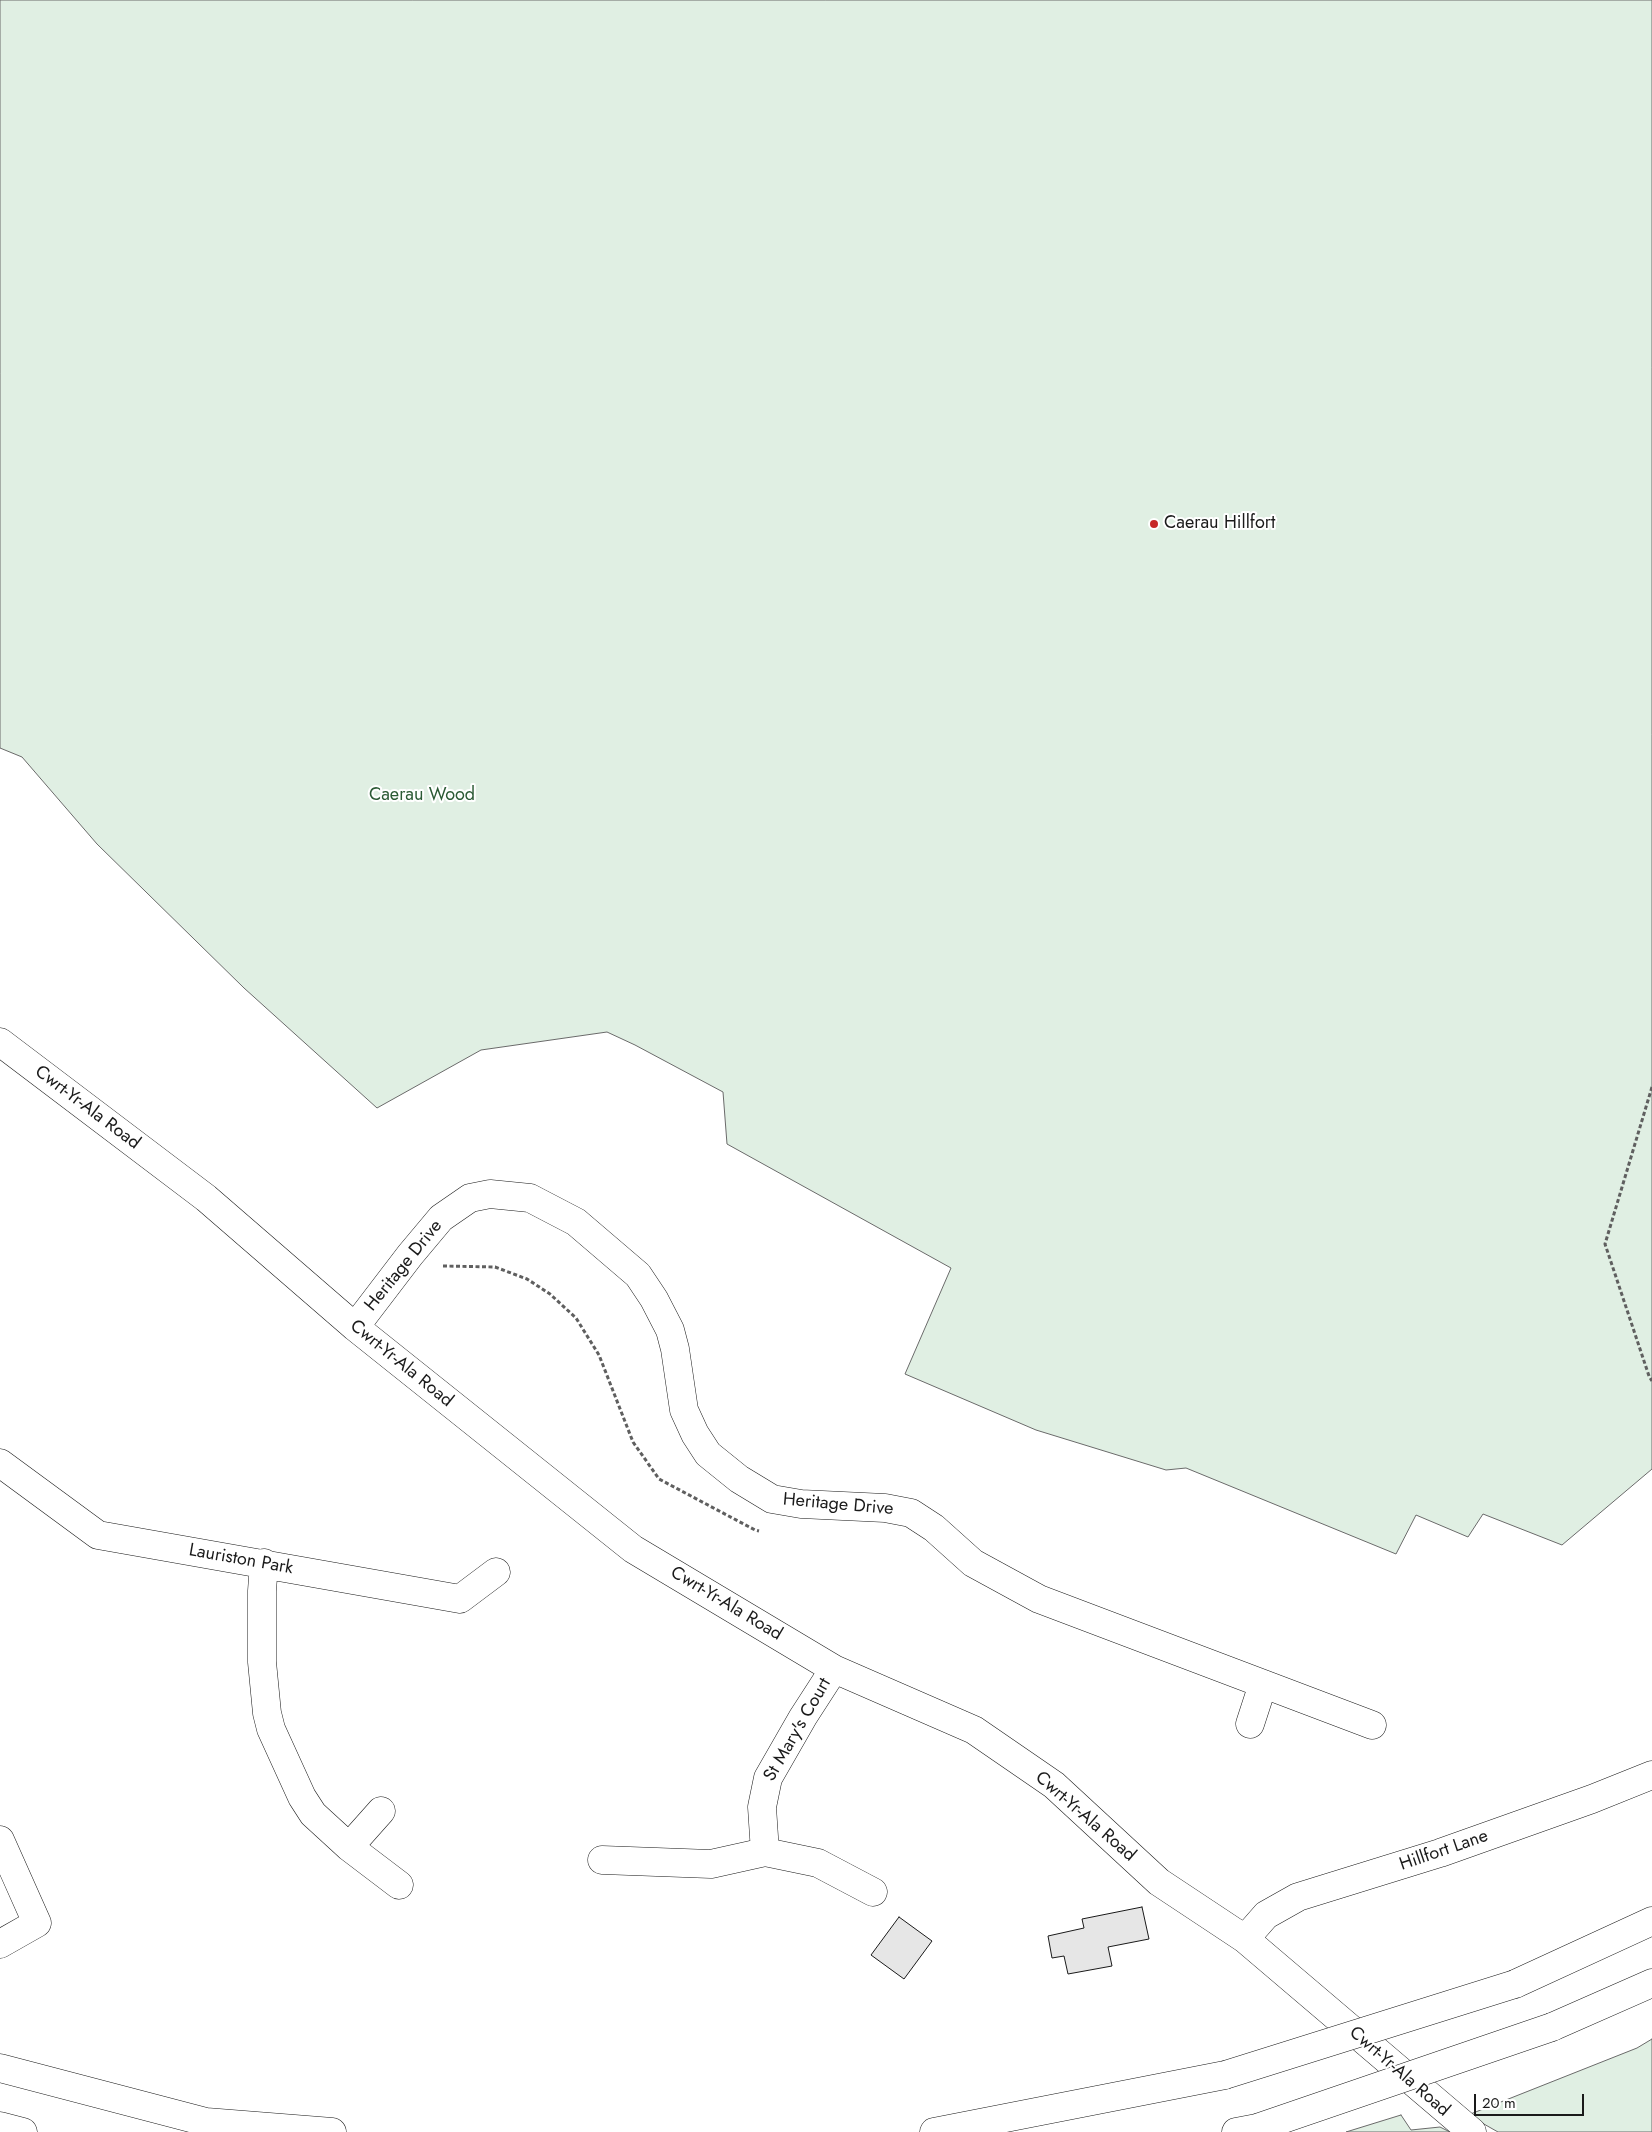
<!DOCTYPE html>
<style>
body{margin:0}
#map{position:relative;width:1652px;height:2132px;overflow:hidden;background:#fff;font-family:Jost,sans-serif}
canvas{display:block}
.scale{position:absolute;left:1474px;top:2094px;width:110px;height:22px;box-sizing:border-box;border:2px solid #1a1a1a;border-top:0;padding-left:6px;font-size:15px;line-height:18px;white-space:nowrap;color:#1a1a1a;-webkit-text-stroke:4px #fff;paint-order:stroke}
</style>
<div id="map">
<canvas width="1652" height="2132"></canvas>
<div class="scale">20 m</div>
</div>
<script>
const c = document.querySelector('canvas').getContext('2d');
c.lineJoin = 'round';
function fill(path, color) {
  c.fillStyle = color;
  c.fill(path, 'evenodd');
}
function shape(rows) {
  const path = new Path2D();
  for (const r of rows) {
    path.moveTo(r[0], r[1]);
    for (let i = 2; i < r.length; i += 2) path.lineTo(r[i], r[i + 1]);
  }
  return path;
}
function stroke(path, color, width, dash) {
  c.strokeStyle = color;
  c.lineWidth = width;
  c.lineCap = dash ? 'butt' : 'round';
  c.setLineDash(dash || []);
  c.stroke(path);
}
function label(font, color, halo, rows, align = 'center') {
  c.font = font + ' Jost,sans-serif';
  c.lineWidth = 4;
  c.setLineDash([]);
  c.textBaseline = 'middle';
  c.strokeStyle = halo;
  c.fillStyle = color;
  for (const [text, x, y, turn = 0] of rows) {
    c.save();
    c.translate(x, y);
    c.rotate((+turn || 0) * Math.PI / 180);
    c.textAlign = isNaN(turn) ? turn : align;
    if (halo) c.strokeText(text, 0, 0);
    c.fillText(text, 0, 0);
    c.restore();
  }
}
const green = shape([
 [0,0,1652,0,1652,1469,1562,1545,1483,1514,1468,1537,1416,1515,1396,1554,1186,1468,1166,1470,1036,1430,905,1374,951,1268,727,1144,723,1092,635,1045,607,1032,481,1050,377,1108,244,988,97,844,22,757,0,748,0,0],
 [1652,2039,1652,2132,1498,2132,1468,2115,1637,2048,1652,2039],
 [1401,2115,1411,2130,1440,2127,1450,2132,1346,2132,1401,2115]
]);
const building = shape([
 [1142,1907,1149,1939,1108,1947,1112,1966,1068,1974,1064,1956,1052,1958,1048,1936,1084,1928,1082,1919,1142,1907],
 [899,1917,932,1941,904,1979,871,1955,899,1917]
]);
const path = shape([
 [1652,1087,1605,1244,1649,1376,1652,1381],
 [443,1266,495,1267,527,1279,550,1294,576,1318,599,1355,633,1442,659,1479,755,1530,759,1531]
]);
const minor = shape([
 [0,1042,206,1198,355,1327,633,1549,834,1669,974,1730,1054,1785,1159,1882,1245,1939,1472,2132],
 [355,1327,410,1255,441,1218,470,1198,490,1194,530,1198,576,1222,638,1275,654,1299,670,1330,675,1349,684,1410,695,1434,708,1454,739,1479,772,1499,801,1504,885,1508,911,1513,934,1528,973,1563,1039,1599,1372,1725],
 [0,1463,98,1535,460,1599,496,1572],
 [264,1563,262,1591,262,1662,267,1713,271,1729,302,1797,313,1814,349,1847,399,1885],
 [1250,1724,1263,1684],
 [0,1840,37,1923,0,1944],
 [349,1847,381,1811],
 [765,1852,762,1807,768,1778,803,1717,834,1669],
 [602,1860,711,1864,765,1852,818,1863,873,1892],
 [1245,1939,1266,1915,1298,1897,1440,1853,1592,1799,1652,1775]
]);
const major = shape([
 [1515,1984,1652,1921],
 [1552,2027,1652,1983],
 [0,2068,206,2122,332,2132],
 [0,2126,23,2132],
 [934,2132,1225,2075],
 [1236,2132,1257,2128]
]);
const majorBridge = shape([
 [1225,2075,1515,1984],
 [1257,2128,1552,2027]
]);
const markers = [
 [1154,524,5,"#c62828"]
];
const poiNames = [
 ["Caerau Hillfort",1164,524]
];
const parkNames = [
 ["Caerau Wood",422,796]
];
const streetNames = [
 ["Cwrt-Yr-Ala Road",87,1108,37],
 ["Heritage Drive",404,1266,-51],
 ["Cwrt-Yr-Ala Road",401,1364,39],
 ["Heritage Drive",838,1505,5],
 ["Lauriston Park",241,1560,10],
 ["Cwrt-Yr-Ala Road",726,1604,31],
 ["St Mary's Court",798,1730,-60],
 ["Cwrt-Yr-Ala Road",1085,1817,41],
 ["Hillfort Lane",1444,1851,-19],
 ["Cwrt-Yr-Ala Road",1399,2072,41]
];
fill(green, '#e0efe3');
stroke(green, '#6a6a6a', 1);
fill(building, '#e6e6e6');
stroke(building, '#1a1a1a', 1);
stroke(minor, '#1a1a1a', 29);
stroke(major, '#1a1a1a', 29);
stroke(path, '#5f5f5f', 3, [4, 2.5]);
stroke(minor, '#fff', 28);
stroke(major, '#fff', 28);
stroke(majorBridge, '#1a1a1a', 29, []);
stroke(majorBridge, '#fff', 28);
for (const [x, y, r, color] of markers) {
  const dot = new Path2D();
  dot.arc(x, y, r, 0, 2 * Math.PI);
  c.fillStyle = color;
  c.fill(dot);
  stroke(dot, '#fff', 2);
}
label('18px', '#1a1a1a', '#fff', poiNames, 'left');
label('18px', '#2b5a34', '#fff', parkNames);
label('18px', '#1a1a1a', '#fff', streetNames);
</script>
